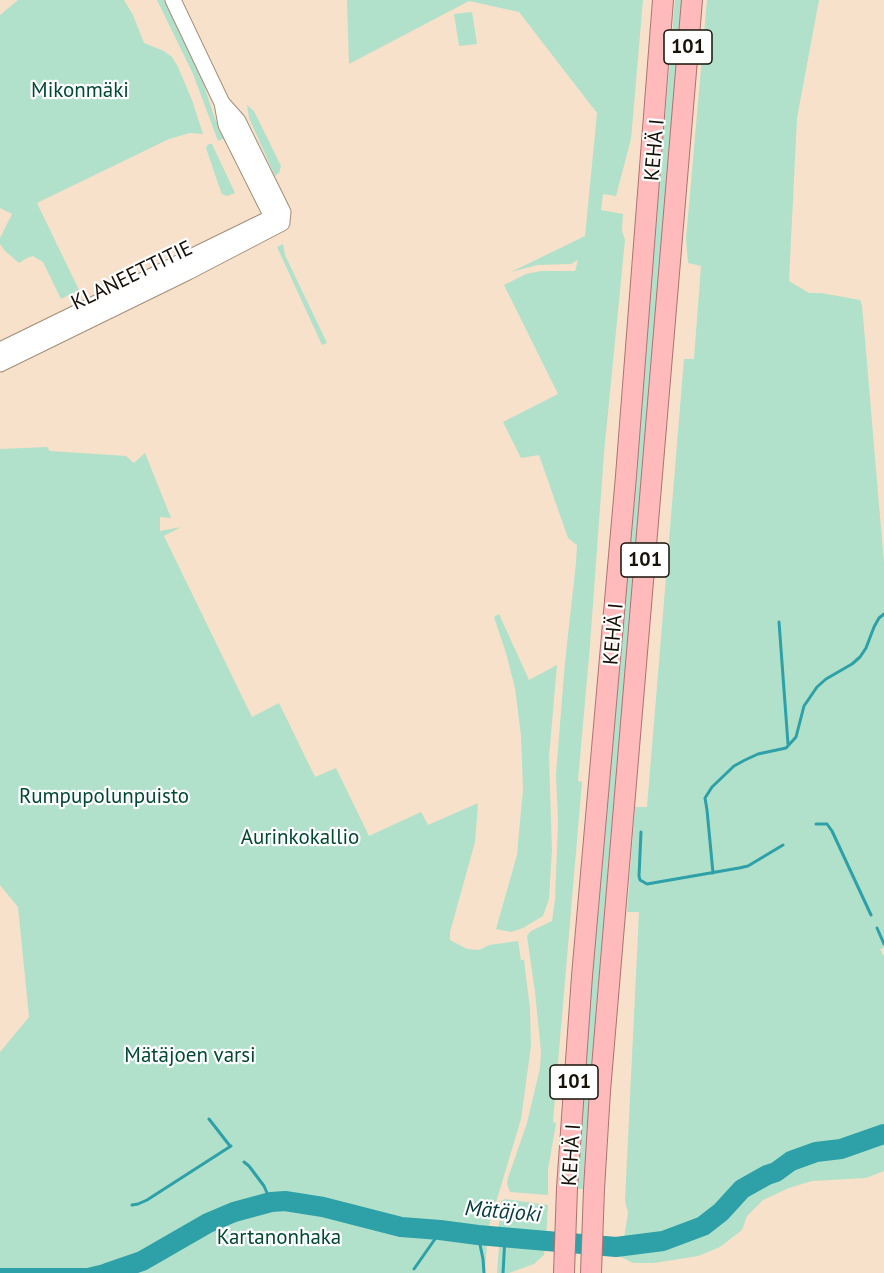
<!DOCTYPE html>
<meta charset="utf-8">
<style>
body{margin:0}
canvas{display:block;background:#f7e1ca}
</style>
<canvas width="884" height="1273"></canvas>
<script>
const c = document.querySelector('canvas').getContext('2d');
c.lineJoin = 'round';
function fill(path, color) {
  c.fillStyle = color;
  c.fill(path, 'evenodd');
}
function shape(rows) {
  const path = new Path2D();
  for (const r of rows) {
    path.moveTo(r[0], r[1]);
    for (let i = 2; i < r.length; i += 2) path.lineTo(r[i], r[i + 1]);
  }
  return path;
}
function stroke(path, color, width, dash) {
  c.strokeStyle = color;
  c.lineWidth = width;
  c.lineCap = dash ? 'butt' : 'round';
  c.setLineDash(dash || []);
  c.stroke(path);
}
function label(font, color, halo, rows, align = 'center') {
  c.font = font + ' "PT Sans",sans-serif';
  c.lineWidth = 4.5;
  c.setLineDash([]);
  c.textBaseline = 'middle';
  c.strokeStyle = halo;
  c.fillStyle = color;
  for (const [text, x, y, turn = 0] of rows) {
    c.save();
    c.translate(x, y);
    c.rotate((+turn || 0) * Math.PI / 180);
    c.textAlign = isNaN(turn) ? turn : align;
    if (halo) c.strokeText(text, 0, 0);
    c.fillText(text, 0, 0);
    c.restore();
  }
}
const green = shape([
 [18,0,124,0,133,15,144,43,164,51,172,57,178,67,192,100,203,134,190,133,169,139,37,203,79,290,61,299,43,262,33,256,27,258,19,263,5,251,0,244,0,238,12,214,0,208,0,15],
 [157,0,164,0,202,79,214,116,224,138,218,141,193,74],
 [347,0,643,0,631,139,616,196,603,194,601,210,623,214,622,231,625,240,604,453,590,645,578,781,582,782,553,1121,556,1124,548,1169,548,1195,510,1192,507,1184,508,1178,527,1123,540,1068,541,1051,535,992,527,936,531,931,552,921,555,900,558,823,556,774,565,662,576,563,577,545,568,538,539,455,521,458,503,422,558,394,504,285,526,274,541,271,575,271,578,260,571,264,537,265,511,272,585,236,597,113,519,12,469,1,349,64],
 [675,0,682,0,592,1057,583,1189,577,1189,580,1113],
 [707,0,819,0,797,118,789,281,809,293,821,293,860,300,862,305,884,563,884,948,880,949,884,957,884,1171,866,1178,812,1181,789,1188,763,1200,747,1216,742,1230,720,1247,698,1256,654,1263,633,1263,621,1257,628,1213,625,1201,639,912,627,912,635,807,647,807,684,359,694,359,701,266,688,263,686,239],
 [472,12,477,44,459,46,454,14],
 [247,105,254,111,281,166,279,173,275,176,249,118],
 [209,144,212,144,213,146,235,193,227,196,222,194,220,189,207,151,206,147],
 [283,244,285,255,327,343,322,345,277,247],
 [47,447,50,451,126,456,134,463,145,453,171,518,160,517,160,531,181,527,164,536,252,717,279,703,315,777,336,768,369,836,421,812,428,825,478,803,475,842,450,932,450,940,467,949,479,950,489,945,518,941,521,960,524,960,530,1009,531,1046,521,1119,488,1229,485,1273,0,1273,0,1052,29,1017,18,907,0,885,0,449],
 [499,614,529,680,557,665,549,757,552,850,549,899,543,916,523,928,511,932,496,929,517,855,523,789,521,736,515,688,506,653,494,617],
 [505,1199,548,1205,546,1236,498,1234,501,1201],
 [499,1246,545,1247,544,1255,534,1264,509,1273,497,1273]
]);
const water = shape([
 [108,1263,112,1273,0,1273,0,1268,87,1268]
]);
const stream = shape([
 [779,622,788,744],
 [816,824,827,824,832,831,871,915],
 [641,832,639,876,640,880,647,884,739,868,748,866,783,845],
 [713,873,707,810,705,798,712,787,734,766,745,760,758,754,786,748,796,737,804,706,817,687,826,679,852,664,860,657,866,648,874,627,879,618,884,614],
 [877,928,884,944],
 [209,1119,230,1146],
 [244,1162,249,1166,264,1186,271,1202],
 [132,1205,138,1204,147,1200,231,1146],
 [478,1235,483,1259,484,1273],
 [414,1269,435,1239,440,1230],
 [503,1273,505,1237]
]);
const river = shape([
 [107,1273,142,1261,208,1223,234,1212,271,1202,285,1201,323,1207,401,1227,440,1230,478,1235,616,1247,663,1241,703,1226,721,1212,742,1189,767,1175,776,1172,791,1161,816,1152,841,1149,884,1134]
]);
const tertiary = shape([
 [173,0,222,103,226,125,272,217,280,222],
 [222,103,238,121,283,212,282,221],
 [0,350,283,212],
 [0,364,188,272,282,223]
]);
const trunk = shape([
 [564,1273,567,1188,582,976,626,476,663,0],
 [591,1273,594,1189,600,1091,692,0]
]);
const shields = [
 [688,47,48],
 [645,560,48],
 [574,1082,48]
];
const shieldNames = [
 ["101",688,47],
 ["101",645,560],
 ["101",574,1082]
];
const parkNames = [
 ["Mikonmäki",80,91],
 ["Rumpupolunpuisto",104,797],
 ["Aurinkokallio",300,838],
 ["Mätäjoen varsi",190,1056],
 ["Kartanonhaka",279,1238]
];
const streetNames = [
 ["KEHÄ I",655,150,-85],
 ["KLANEETTITIE",132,276,-26],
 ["KEHÄ I",614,634,-85],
 ["KEHÄ I",572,1155,-86]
];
const waterNames = [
 ["Mätäjoki",503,1212,5]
];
fill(green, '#b1e1ca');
fill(water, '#2da0a8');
stroke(stream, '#2da0a8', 3);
stroke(river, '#2da0a8', 20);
stroke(tertiary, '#a38e79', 17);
stroke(trunk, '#ae7371', 22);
stroke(tertiary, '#fff', 15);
stroke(trunk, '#ffbabb', 20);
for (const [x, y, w] of shields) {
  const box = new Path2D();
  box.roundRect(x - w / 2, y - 17, w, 34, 4.5);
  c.fillStyle = '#fff';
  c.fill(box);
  stroke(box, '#181108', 1.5);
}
label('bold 20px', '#181108', null, shieldNames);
label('21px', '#004931', '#fff', parkNames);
label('21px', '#181108', '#fff', streetNames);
label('italic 22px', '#063b3e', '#fff', waterNames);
</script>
